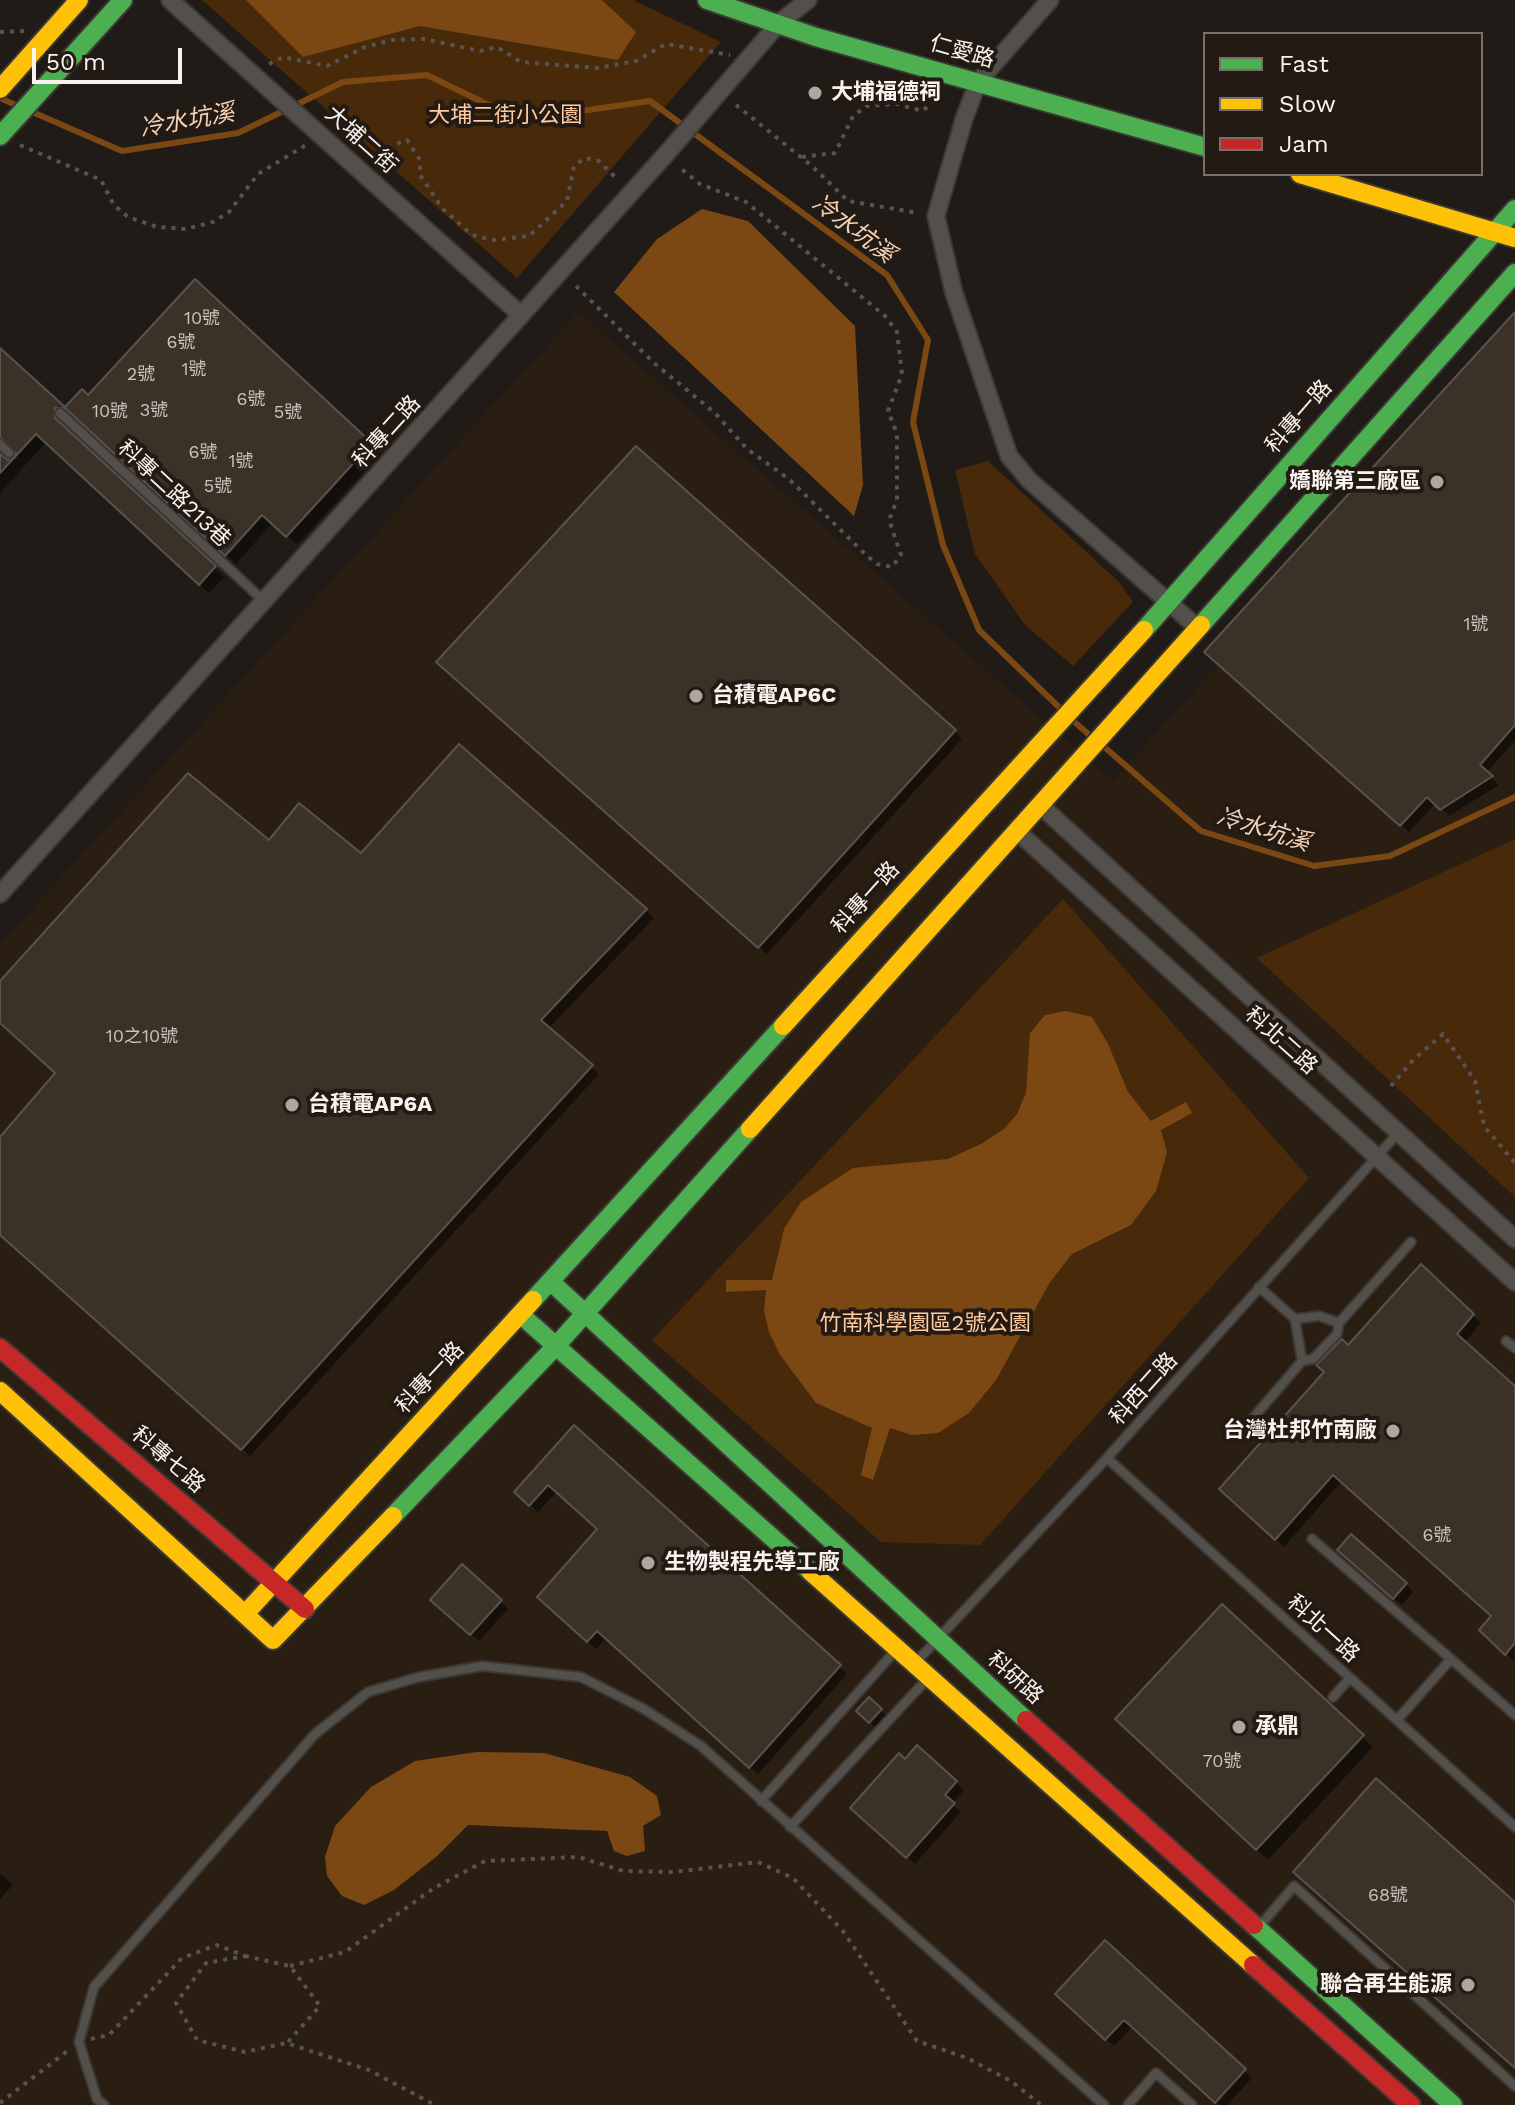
<!DOCTYPE html>
<meta charset="utf-8">
<style>
body{margin:0}
#map{position:relative;width:1515px;height:2105px;overflow:hidden;background:#201b16;font-family:"Work Sans",sans-serif}
canvas{display:block}
.legend{position:absolute;left:1203px;top:32px;width:280px;height:144px;box-sizing:border-box;background:#231a13;border:2px solid #79706b;margin:0;padding:10px 14px;list-style:none;font-size:24px;color:#f9f2ee}
.legend li{display:flex;align-items:center;gap:16px;height:40px}
.legend b{width:40px;border:2px solid #79706b}
.scale{position:absolute;left:32px;top:48px;width:150px;height:36px;box-sizing:border-box;border:4px solid #f9f2ee;border-top:0;padding-left:10px;font-size:24px;line-height:28px;white-space:nowrap;color:#f9f2ee;-webkit-text-stroke:6px #231a13;paint-order:stroke}
</style>
<div id="map">
<canvas width="1515" height="2105"></canvas>
<ul class="legend">
<li><b style="height:10px;background:#4caf50"></b>Fast</li>
<li><b style="height:10px;background:#ffc107"></b>Slow</li>
<li><b style="height:10px;background:#c62828"></b>Jam</li>
</ul>
<div class="scale">50 m</div>
</div>
<script>
const c = document.querySelector('canvas').getContext('2d');
c.lineJoin = 'round';
function fill(path, color) {
  c.fillStyle = color;
  c.fill(path, 'evenodd');
}
function shape(rows) {
  const path = new Path2D();
  for (const r of rows) {
    path.moveTo(r[0], r[1]);
    for (let i = 2; i < r.length; i += 2) path.lineTo(r[i], r[i + 1]);
  }
  return path;
}
function stroke(path, color, width, dash) {
  c.strokeStyle = color;
  c.lineWidth = width;
  c.lineCap = dash ? 'butt' : 'round';
  c.setLineDash(dash || []);
  c.stroke(path);
}
function label(font, color, halo, rows, align = 'center') {
  c.font = font + ' "Work Sans","Noto Sans TC",sans-serif';
  c.lineWidth = 8;
  c.setLineDash([]);
  c.textBaseline = 'middle';
  c.strokeStyle = halo;
  c.fillStyle = color;
  for (const [text, x, y, turn = 0] of rows) {
    c.save();
    c.translate(x, y);
    c.rotate((+turn || 0) * Math.PI / 180);
    c.textAlign = isNaN(turn) ? turn : align;
    if (halo) c.strokeText(text, 0, 0);
    c.fillText(text, 0, 0);
    c.restore();
  }
}
const built = shape([
 [578,312,1113,781,1222,660,1515,438,1515,2105,0,2105,0,944]
]);
const green = shape([
 [202,0,633,0,721,42,517,278],
 [988,461,1120,583,1133,602,1073,666,1025,625,975,554,955,470],
 [1515,839,1515,1197,1257,958],
 [1063,899,1309,1178,980,1545,881,1542,652,1340]
]);
const water = shape([
 [246,0,602,0,636,32,618,60,420,26,303,57],
 [702,209,748,221,855,326,863,485,854,516,614,292,657,239],
 [1066,1011,1092,1017,1108,1044,1128,1092,1151,1121,1186,1102,1192,1113,1161,1130,1167,1152,1156,1191,1131,1225,1072,1254,1050,1282,996,1380,969,1413,938,1433,912,1435,890,1428,873,1480,861,1475,872,1428,816,1403,780,1355,769,1332,764,1311,766,1290,726,1292,726,1280,772,1280,784,1229,801,1202,853,1168,948,1159,981,1144,1004,1129,1017,1114,1026,1093,1030,1033,1045,1015],
 [477,1752,544,1753,630,1777,657,1796,661,1815,643,1826,645,1851,627,1856,614,1851,607,1831,468,1825,436,1857,394,1890,364,1905,342,1896,327,1876,325,1857,335,1826,371,1787,415,1761]
]);
const shadow = shape([
 [1515,315,1515,741,1486,773,1499,785,1449,816,1436,803,1409,832,1214,659],
 [0,350,65,410,82,392,88,397,371,444,380,454,297,545,272,523,236,564,76,417,64,417,64,429,224,577,209,593,46,442,0,493],
 [14,446,16,459,6,462,2,451],
 [446,669,955,731,962,739,767,954],
 [460,747,654,918,548,1029,599,1074,250,1456,0,1233,0,1140,57,1074,0,1021,0,984,269,843,361,855],
 [1421,1267,1481,1323,1464,1343,1515,1389,1514,1661,1482,1630,1493,1616,1341,1482,1284,1547,1229,1496,1348,1348],
 [574,1428,847,1674,758,1774,606,1638,596,1649,547,1605,600,1530,557,1491,538,1512,516,1492],
 [1347,1558,1406,1584,1413,1592,1402,1605],
 [500,1601,508,1609,479,1641,440,1607],
 [1222,1607,1373,1747,1268,1860,1128,1729],
 [869,1700,889,1718,878,1730,859,1711],
 [918,1748,964,1790,952,1804,961,1812,915,1864,861,1816],
 [0,1873,13,1885,0,1899],
 [1105,1942,1252,2078,1227,2105,1220,2105,1133,2026,1114,2046,1065,2002]
]);
const stream = shape([
 [0,98,20,107],
 [30,111,122,151,238,133,343,82,427,75,497,109,561,114,650,101,887,275,928,340,913,422,943,545,979,630,1063,711],
 [1071,719,1093,738],
 [1102,745,1201,831,1314,866,1390,856,1515,797]
]);
const building = shape([
 [195,279,372,443,286,537,262,515,225,556,65,408,55,408,55,418,216,566,199,585,36,434,0,473,0,454,8,460,16,454,0,437,0,348,65,407,82,389,88,395,195,279],
 [1515,312,1515,725,1480,765,1493,776,1440,810,1427,797,1400,826,1204,652,1515,312],
 [636,446,956,730,758,948,436,662,636,446],
 [459,744,647,909,541,1020,593,1065,241,1450,0,1235,0,1137,55,1073,0,1023,0,981,188,773,269,840,299,803,361,853,459,744],
 [1421,1264,1474,1314,1457,1334,1515,1386,1515,1643,1505,1655,1479,1630,1491,1616,1333,1475,1275,1540,1219,1489,1324,1372,1316,1365,1342,1339,1348,1345,1421,1264],
 [574,1425,841,1665,749,1768,597,1631,587,1642,537,1597,597,1529,548,1485,529,1506,514,1492,574,1425],
 [1351,1534,1407,1583,1393,1599,1337,1550,1351,1534],
 [462,1564,502,1600,470,1635,430,1600,462,1564],
 [1222,1604,1364,1735,1256,1850,1115,1719,1222,1604],
 [869,1697,882,1709,869,1723,856,1711,869,1697],
 [917,1745,957,1781,945,1795,955,1803,906,1858,850,1808,899,1753,905,1759,917,1745],
 [1376,1778,1515,1902,1515,2068,1293,1872,1376,1778],
 [1105,1940,1246,2069,1215,2103,1124,2020,1105,2040,1055,1994,1105,1940]
]);
const path = shape([
 [0,32,24,31],
 [269,64,283,57,327,66,365,47,392,40,424,39,480,51,497,47,521,62,598,68,636,61,666,44,730,55],
 [736,105,812,166,848,201,918,213],
 [20,145,101,180,114,205,128,217,157,227,186,229,213,222,229,212,258,174,306,145],
 [802,157,835,153,853,116,867,106,897,104,922,111,942,96],
 [373,161,391,146,407,140,420,160,420,175,442,208,472,235,493,240,529,236,567,201,574,166,585,158,599,161,618,180],
 [576,286,654,363,715,413,747,449,789,479,866,555,877,564,892,567,901,555,889,520,897,500,897,434,888,411,902,374,897,332,885,316,746,202,700,184,679,167],
 [1391,1086,1413,1060,1443,1034,1475,1081,1484,1126,1515,1163],
 [245,1956,290,1966,320,2006,287,2043],
 [290,1966,345,1952,434,1888,485,1861,579,1857,623,1871,673,1872,758,1862,793,1878,843,1931,917,2041,967,2058,1011,2081,1041,2105],
 [91,2039,109,2035,182,1958,217,1945,245,1956,206,1963,176,2003,197,2040,245,2052,286,2043,369,2070,435,2105],
 [0,2103,70,2049]
]);
const lane = shape([
 [60,413,264,601],
 [0,444,9,453],
 [1259,1287,1295,1319,1302,1361,1313,1359,1337,1334,1339,1323,1319,1316,1295,1319],
 [1339,1323,1411,1242],
 [1506,1341,1515,1348],
 [1247,1425,1302,1361],
 [1107,1458,1515,1827],
 [1312,1539,1451,1659],
 [916,1662,1107,1458,1398,1133],
 [1333,1697,1350,1678],
 [1397,1720,1451,1659,1515,1715],
 [761,1801,896,1650],
 [790,1827,928,1678],
 [1259,1927,1294,1886,1515,2086],
 [104,2105,97,2099,79,2042,94,1987,315,1734,368,1692,419,1677,482,1666,581,1677,644,1709,701,1746,1104,2105],
 [1128,2105,1156,2073,1192,2105]
]);
const street = shape([
 [170,0,521,315],
 [1050,0,978,82,964,119,936,216,954,293,1009,456,1029,480,1198,628],
 [1040,805,1515,1239],
 [1018,832,1515,1282],
 [0,894,667,153,779,23,808,0]
]);
const fast = shape([
 [707,0,816,37,1205,147],
 [0,136,123,0],
 [1201,625,1515,273],
 [1144,630,1515,209],
 [550,1281,1026,1720],
 [533,1300,783,1026],
 [521,1315,811,1572],
 [393,1516,555,1347,750,1129],
 [1254,1925,1453,2105]
]);
const slow = shape([
 [0,89,79,0],
 [1300,174,1515,238],
 [783,1026,1144,630],
 [750,1129,1201,625],
 [0,1391,273,1640,393,1516],
 [811,1572,1253,1965],
 [245,1614,533,1300]
]);
const jam = shape([
 [0,1348,305,1609],
 [1026,1720,1254,1925],
 [1253,1965,1411,2105]
]);
const markers = [
 [815,93,8,"#ada7a2"],
 [1437,482,8,"#ada7a2"],
 [696,696,8,"#ada7a2"],
 [292,1105,8,"#ada7a2"],
 [1393,1431,8,"#ada7a2"],
 [648,1563,8,"#ada7a2"],
 [1239,1727,8,"#ada7a2"],
 [1468,1985,8,"#ada7a2"]
];
const numberNames = [
 ["10號",202,319],
 ["6號",181,343],
 ["1號",194,370],
 ["2號",141,375],
 ["6號",251,400],
 ["3號",154,411],
 ["10號",110,412],
 ["5號",288,413],
 ["6號",203,453],
 ["1號",241,462],
 ["5號",218,487],
 ["1號",1476,625],
 ["10之10號",142,1037],
 ["6號",1437,1536],
 ["70號",1222,1762],
 ["68號",1388,1896]
];
const streetNames = [
 ["仁愛路",962,52,16],
 ["大埔二街",361,140,42],
 ["科專一路",1299,417,-49],
 ["科專二路",387,432,-48],
 ["科專二路213巷",174,494,43],
 ["科專一路",866,898,-48],
 ["科北二路",1281,1041,42],
 ["科專一路",430,1378,-47],
 ["科西二路",1144,1389,-48],
 ["科專七路",168,1460,41],
 ["科北一路",1323,1629,42],
 ["科研路",1015,1678,42]
];
const poiNames = [
 ["大埔福德祠",831,93],
 ["嬌聯第三廠區",1421,482,"right"],
 ["台積電AP6C",712,696],
 ["台積電AP6A",308,1105],
 ["台灣杜邦竹南廠",1377,1431,"right"],
 ["生物製程先導工廠",664,1563],
 ["承鼎",1255,1727],
 ["聯合再生能源",1452,1985,"right"]
];
const parkNames = [
 ["大埔二街小公園",505,116],
 ["竹南科學園區2號公園",925,1324]
];
const waterNames = [
 ["冷水坑溪",187,121,-10],
 ["冷水坑溪",853,229,37],
 ["冷水坑溪",1263,830,17]
];
fill(built, '#2a1e13');
fill(green, '#48290a');
fill(water, '#7b4814');
fill(shadow, '#0007');
stroke(stream, '#7b4814', 6);
fill(building, '#3c3127');
stroke(building, '#58534f', 2);
stroke(lane, '#3c3836', 12);
stroke(street, '#3c3836', 20);
stroke(fast, '#3c3836', 22);
stroke(slow, '#3c3836', 22);
stroke(jam, '#3c3836', 22);
stroke(path, '#575350', 4, [4, 6]);
stroke(lane, '#534f4b', 8);
stroke(street, '#534f4b', 16);
stroke(fast, '#4caf50', 18);
stroke(slow, '#ffc107', 18);
stroke(jam, '#c62828', 18);
for (const [x, y, r, color] of markers) {
  const dot = new Path2D();
  dot.arc(x, y, r, 0, 2 * Math.PI);
  c.fillStyle = color;
  c.fill(dot);
  stroke(dot, '#231a13', 3);
}
label('18px', '#cac2bc', null, numberNames);
label('22px', '#f9f2ee', '#231a13', streetNames);
label('bold 22px', '#f9f2ee', '#231a13', poiNames, 'left');
label('22px', '#fecba2', '#231a13', parkNames);
label('italic 24px', '#f4d2b7', '#231a13', waterNames);
</script>
